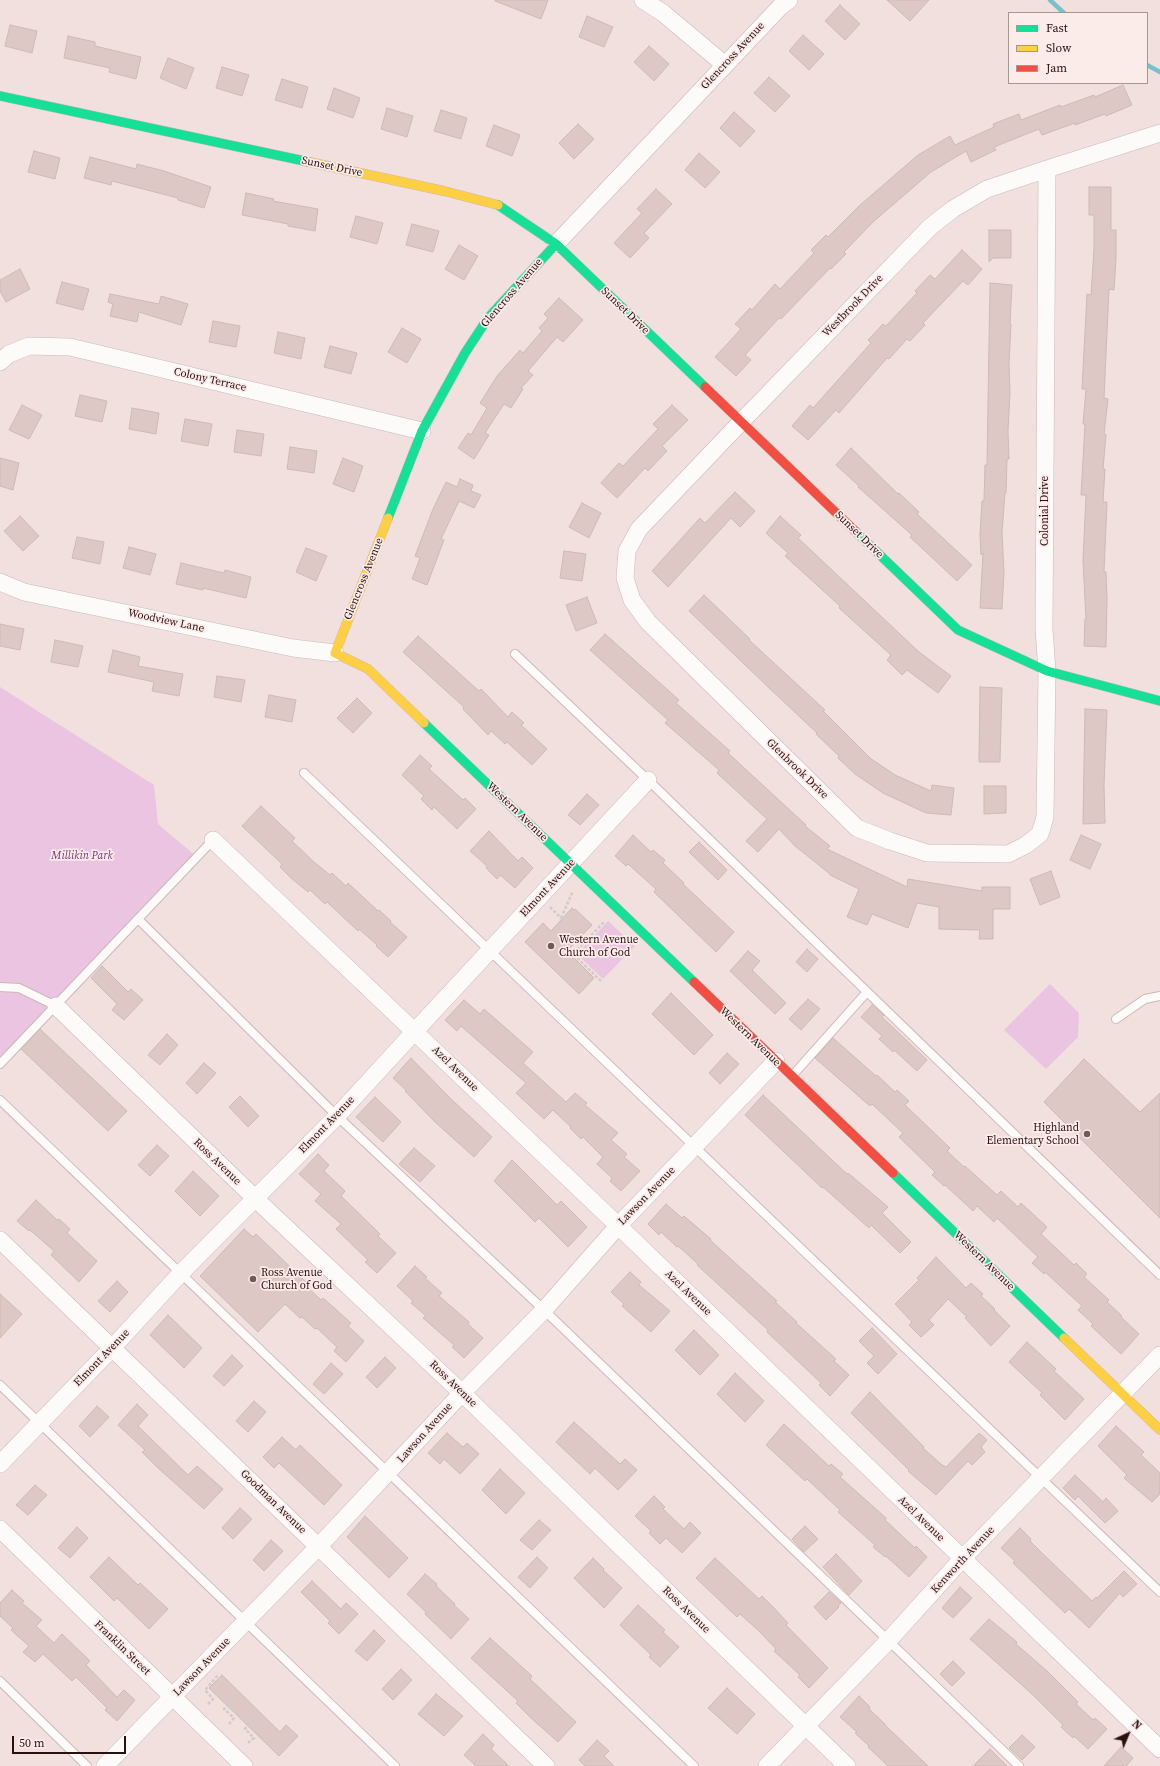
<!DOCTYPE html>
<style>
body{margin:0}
#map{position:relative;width:1160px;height:1766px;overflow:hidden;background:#f1e0de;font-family:"Source Serif 4",serif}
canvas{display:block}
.legend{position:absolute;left:1008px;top:12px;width:140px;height:72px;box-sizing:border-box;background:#fbebe9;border:1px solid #a89491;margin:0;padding:5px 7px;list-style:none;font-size:12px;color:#2b110e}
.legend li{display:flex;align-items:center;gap:8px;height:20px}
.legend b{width:20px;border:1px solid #a89491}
.north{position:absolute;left:1108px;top:1714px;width:40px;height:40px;-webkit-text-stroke:3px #fbebe9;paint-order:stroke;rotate:44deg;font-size:11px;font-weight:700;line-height:16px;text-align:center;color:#2b110e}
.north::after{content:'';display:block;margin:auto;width:14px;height:18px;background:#2b110e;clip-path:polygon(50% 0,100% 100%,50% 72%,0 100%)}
.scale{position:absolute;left:12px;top:1736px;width:114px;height:18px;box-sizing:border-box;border:2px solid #2b110e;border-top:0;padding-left:5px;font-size:12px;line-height:14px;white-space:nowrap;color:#2b110e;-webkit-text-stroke:3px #fbebe9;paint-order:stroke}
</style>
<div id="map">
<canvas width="1160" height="1766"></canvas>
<ul class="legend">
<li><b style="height:5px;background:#16e098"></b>Fast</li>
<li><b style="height:5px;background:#ffcf43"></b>Slow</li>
<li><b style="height:5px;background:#f24e42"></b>Jam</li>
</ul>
<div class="north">N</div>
<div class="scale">50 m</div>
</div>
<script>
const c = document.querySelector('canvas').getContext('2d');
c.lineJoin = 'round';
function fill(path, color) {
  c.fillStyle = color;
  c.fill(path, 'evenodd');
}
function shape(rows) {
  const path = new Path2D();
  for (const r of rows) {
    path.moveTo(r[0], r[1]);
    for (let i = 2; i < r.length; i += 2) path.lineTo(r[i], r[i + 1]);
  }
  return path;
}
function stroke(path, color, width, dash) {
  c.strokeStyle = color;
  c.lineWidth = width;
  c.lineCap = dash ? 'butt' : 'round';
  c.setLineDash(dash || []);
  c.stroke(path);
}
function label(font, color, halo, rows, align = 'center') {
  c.font = font + ' "Source Serif 4",serif';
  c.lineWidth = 3.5;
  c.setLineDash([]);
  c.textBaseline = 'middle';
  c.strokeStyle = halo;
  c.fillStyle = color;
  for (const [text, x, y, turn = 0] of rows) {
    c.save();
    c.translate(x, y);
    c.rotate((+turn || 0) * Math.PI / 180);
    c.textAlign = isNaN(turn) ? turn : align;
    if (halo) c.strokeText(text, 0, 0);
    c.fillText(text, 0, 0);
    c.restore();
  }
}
const green = shape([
 [0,687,154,785,158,824,197,857,0,1064],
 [608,921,635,946,603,979,577,954],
 [1050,984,1079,1013,1078,1037,1046,1069,1004,1030]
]);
const stream = shape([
 [1050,0,1064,13],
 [1147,65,1160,72]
]);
const building = shape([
 [495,0,548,0,541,19,495,1,495,0],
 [887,0,929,0,910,21,887,0],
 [840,5,860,24,845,40,825,21,840,5],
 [587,16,613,27,604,47,579,37,587,16],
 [10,25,37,31,32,53,5,46,10,25],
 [803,35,824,54,809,70,789,51,803,35],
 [68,36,95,42,95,46,141,57,136,79,109,72,110,68,64,58,68,36],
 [649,46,669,64,654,81,634,62,649,46],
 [168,58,194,68,186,89,160,78,168,58],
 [222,67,249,75,242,96,216,88,222,67],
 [769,77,790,96,775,112,754,93,769,77],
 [282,79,308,87,302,108,275,100,282,79],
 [1123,85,1132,105,1106,116,1105,114,1075,125,1075,123,1042,135,1039,129,994,147,996,150,971,162,966,151,931,172,873,222,844,252,846,254,831,269,830,268,781,319,779,318,745,355,751,360,736,376,715,357,741,329,735,324,750,308,752,310,775,284,780,289,814,253,811,250,826,235,828,237,859,206,918,155,950,136,955,145,994,127,993,124,1019,114,1021,120,1060,105,1061,107,1094,95,1095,97,1123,85],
 [334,88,360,98,353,118,327,109,334,88],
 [387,108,413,116,407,137,381,129,387,108],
 [441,110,467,118,461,139,434,131,441,110],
 [734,112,755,131,740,147,720,128,734,112],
 [578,124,594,139,574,159,559,143,578,124],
 [494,125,520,135,512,156,486,146,494,125],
 [34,151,60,158,55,179,28,172,34,151],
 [699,153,720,172,705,188,685,170,699,153],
 [90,157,136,169,137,164,164,171,211,187,204,208,178,200,178,198,112,181,111,185,84,178,90,157],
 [1089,187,1111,187,1111,230,1116,230,1116,258,1114,290,1109,289,1104,398,1108,399,1104,434,1106,435,1103,469,1105,469,1103,502,1107,502,1104,572,1106,572,1107,598,1106,647,1084,646,1085,619,1086,619,1083,561,1086,495,1081,495,1085,424,1083,424,1086,389,1082,389,1087,294,1091,295,1094,249,1094,215,1089,215,1089,187],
 [656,189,672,204,644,233,649,238,630,258,614,243,642,213,637,209,656,189],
 [246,193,274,199,273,201,318,209,315,231,288,226,288,224,242,215,246,193],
 [356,216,383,223,377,244,350,237,356,216],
 [412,224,439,231,433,252,406,245,412,224],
 [989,230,1011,230,1011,258,993,258,989,262,989,230],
 [459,245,478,256,464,280,445,269,459,245],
 [962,250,982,269,968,285,963,281,923,323,925,325,910,341,907,339,889,359,887,358,839,413,836,410,808,440,792,426,810,405,813,408,871,343,868,340,883,324,886,326,917,293,915,291,930,275,935,279,962,250],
 [20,269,30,289,6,302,0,291,0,280,20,269],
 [62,282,89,289,83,310,56,303,62,282],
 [990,283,1012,285,1010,323,1011,324,1009,363,1010,393,1008,431,1009,459,1007,459,1006,493,1005,493,1002,533,1004,573,1002,609,980,608,983,553,981,555,980,535,982,501,984,501,985,465,987,465,990,283],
 [110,294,159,304,161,296,188,304,181,325,139,312,137,322,110,316,113,304,108,302,110,294],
 [559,298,583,320,563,342,557,337,528,371,533,375,521,388,523,389,511,408,504,404,485,433,489,435,474,459,458,448,468,433,471,435,487,408,480,403,497,376,520,350,523,353,542,331,539,328,548,318,544,314,559,298],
 [213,321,240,326,236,347,209,342,213,321],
 [402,328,421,339,407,363,388,352,402,328],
 [278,332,305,338,301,359,274,353,278,332],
 [330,346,357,353,351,374,324,367,330,346],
 [80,395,107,401,102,422,75,416,80,395],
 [22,405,42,415,29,439,9,430,22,405],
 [672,405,688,420,662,446,667,451,648,471,645,468,617,498,601,483,619,463,623,466,658,429,653,424,672,405],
 [132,408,159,413,156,434,129,429,132,408],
 [185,419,212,424,208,446,181,441,185,419],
 [237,430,264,434,261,456,234,452,237,430],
 [290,447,317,451,314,473,287,469,290,447],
 [851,448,898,494,899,493,919,512,917,514,972,565,957,581,910,537,912,535,858,487,859,486,836,465,851,448],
 [0,458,19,463,13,490,0,486,0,458],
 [343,458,363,466,354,492,333,484,343,458],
 [460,479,473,485,471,491,481,495,474,508,459,501,441,539,444,540,427,585,412,579,420,558,415,556,433,509,446,482,457,487,460,479],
 [735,492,755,511,740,527,731,518,668,587,652,571,700,518,705,523,735,492],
 [582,503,601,513,589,538,569,527,582,503],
 [20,516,39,536,23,551,4,531,20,516],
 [780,516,801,535,798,538,919,652,951,676,938,693,907,670,902,675,887,660,891,655,839,608,840,606,785,556,788,553,766,533,780,516],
 [77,537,104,542,100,564,72,558,77,537],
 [129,547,156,554,150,575,123,568,129,547],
 [306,548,327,556,316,581,296,572,306,548],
 [564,551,586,554,582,581,560,578,564,551],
 [181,563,224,573,225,570,251,577,246,598,203,588,203,590,176,584,181,563],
 [704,595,750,639,749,640,825,710,823,711,870,758,895,775,931,791,932,785,954,788,951,815,926,813,883,793,855,774,838,758,839,756,816,734,817,733,767,686,689,611,704,595],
 [587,597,597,623,576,631,566,605,587,597],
 [0,624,24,629,20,650,0,646,0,624],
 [605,634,679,700,676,703,730,751,728,753,806,825,805,826,830,846,827,849,907,887,908,879,982,891,982,887,1010,887,1010,909,993,909,993,939,979,939,980,930,939,929,939,907,917,903,908,928,872,914,867,925,847,917,859,889,830,875,830,874,795,846,779,829,758,852,746,841,767,819,717,773,719,770,665,723,668,720,590,650,605,634],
 [418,636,479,691,481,689,508,717,512,712,524,723,521,725,547,749,532,765,507,742,505,744,491,731,488,735,463,709,464,707,403,652,418,636],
 [55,640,83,646,78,667,51,662,55,640],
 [113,650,140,657,138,666,183,674,179,696,152,691,154,682,108,672,113,650],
 [217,676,245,680,241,702,214,697,217,676],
 [980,687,1002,688,1000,762,979,762,980,687],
 [269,695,296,700,292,722,265,717,269,695],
 [357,698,372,713,353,733,337,718,357,698],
 [1085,709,1107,710,1104,785,1105,823,1083,824,1085,709],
 [420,755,432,766,429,769,463,800,465,798,476,809,457,829,434,807,432,810,421,799,424,796,402,775,420,755],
 [984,786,1006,786,1006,813,984,814,984,786],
 [587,794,599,805,580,825,568,815,587,794],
 [261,806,295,838,292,841,314,862,330,875,332,873,346,886,348,883,378,911,379,910,391,921,390,922,407,937,388,957,376,946,377,945,359,929,358,931,327,902,325,904,310,890,308,892,291,878,280,867,282,864,242,826,261,806],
 [489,831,518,861,522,857,533,868,515,888,500,875,497,879,486,868,487,866,470,851,489,831],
 [633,835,651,852,653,850,665,860,663,863,684,883,683,884,734,932,716,952,654,892,656,889,628,864,626,866,615,856,633,835],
 [1081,835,1101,844,1090,869,1070,860,1081,835],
 [699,842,727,870,718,880,689,852,699,842],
 [1051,871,1060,897,1040,905,1030,879,1051,871],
 [572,908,574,910,575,909,592,925,567,951,594,978,579,994,525,942,543,923,551,931,572,908],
 [807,949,818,959,807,972,796,962,807,949],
 [748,951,760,961,752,970,786,1003,775,1014,730,971,748,951],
 [102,966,128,992,131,989,143,1000,124,1020,112,1010,117,1004,91,978,102,966],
 [671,993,713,1035,694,1055,652,1014,671,993],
 [808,999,820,1009,801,1030,789,1019,808,999],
 [464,1000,480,1014,484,1009,533,1052,523,1063,566,1102,575,1093,587,1103,585,1105,618,1133,611,1140,627,1154,624,1157,640,1171,621,1191,610,1181,612,1178,597,1164,603,1157,583,1137,581,1139,570,1128,571,1127,553,1110,544,1119,516,1093,526,1083,461,1026,457,1031,445,1020,464,1000],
 [872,1005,884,1015,882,1017,927,1060,917,1071,894,1050,893,1052,879,1039,882,1036,861,1017,872,1005],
 [40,1029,127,1111,108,1131,21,1049,40,1029],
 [167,1034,178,1045,160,1065,148,1055,167,1034],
 [833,1038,876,1076,877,1075,895,1092,897,1090,909,1101,905,1105,950,1148,947,1151,964,1167,965,1166,997,1195,1001,1191,1018,1207,1021,1203,1047,1227,1041,1234,1074,1265,1076,1263,1087,1274,1084,1277,1109,1300,1107,1302,1122,1316,1121,1317,1139,1334,1121,1354,1091,1326,1093,1324,1078,1310,1082,1306,1045,1272,1044,1274,1032,1263,1038,1257,997,1218,994,1222,977,1206,973,1211,945,1185,944,1186,932,1175,935,1172,899,1137,903,1133,872,1104,870,1106,815,1058,833,1038],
 [727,1053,739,1064,720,1084,709,1073,727,1053],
 [411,1058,451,1099,492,1137,474,1157,435,1122,405,1091,406,1090,393,1078,411,1058],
 [1084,1059,1140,1112,1160,1093,1160,1218,1044,1102,1084,1059],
 [204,1063,216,1073,197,1094,186,1083,204,1063],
 [763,1095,847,1174,848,1173,888,1207,882,1213,911,1242,900,1253,871,1225,869,1228,823,1187,822,1188,745,1115,763,1095],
 [240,1096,259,1116,248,1127,229,1107,240,1096],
 [375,1097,401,1122,383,1142,356,1117,375,1097],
 [157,1145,169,1156,150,1176,138,1165,157,1145],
 [414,1148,435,1166,420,1182,399,1164,414,1148],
 [318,1154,329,1165,324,1171,345,1191,341,1196,380,1234,378,1236,396,1253,377,1273,365,1262,368,1260,336,1229,341,1224,315,1201,321,1194,299,1174,318,1154],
 [512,1160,557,1205,561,1201,587,1227,568,1247,539,1218,535,1222,494,1181,512,1160],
 [193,1171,219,1196,200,1216,175,1191,193,1171],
 [36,1200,57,1220,59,1219,70,1229,67,1233,97,1261,79,1282,51,1255,54,1251,30,1230,29,1231,17,1221,36,1200],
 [666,1204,682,1218,684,1216,711,1239,710,1240,777,1301,775,1302,797,1322,796,1323,836,1359,834,1361,849,1375,830,1396,819,1385,821,1383,767,1332,768,1330,697,1265,698,1264,678,1246,677,1247,661,1232,659,1235,648,1224,666,1204],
 [244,1229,253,1237,256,1234,306,1282,304,1284,321,1300,323,1298,351,1323,348,1326,364,1341,346,1362,334,1351,337,1347,317,1328,315,1329,302,1317,300,1318,285,1304,258,1332,200,1276,244,1229],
 [936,1257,966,1288,971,1283,983,1294,981,1296,995,1309,994,1310,1010,1326,991,1346,965,1318,967,1317,948,1299,929,1320,934,1325,921,1337,909,1325,912,1322,895,1304,919,1280,917,1278,936,1257],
 [415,1266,427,1277,425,1278,442,1293,439,1296,469,1322,468,1324,483,1338,464,1358,452,1347,454,1345,423,1318,426,1316,411,1303,413,1301,397,1286,415,1266],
 [630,1272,641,1282,639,1285,670,1311,651,1332,622,1306,624,1304,611,1292,630,1272],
 [117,1281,128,1292,110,1312,98,1301,117,1281],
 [0,1294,22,1314,0,1338,0,1294],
 [168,1315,202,1348,184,1368,150,1335,168,1315],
 [872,1328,897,1354,878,1374,867,1363,874,1356,859,1341,872,1328],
 [694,1330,719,1355,700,1375,675,1350,694,1330],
 [1027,1342,1056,1369,1054,1371,1084,1399,1065,1420,1040,1395,1042,1393,1009,1362,1027,1342],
 [232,1355,243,1366,224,1386,213,1376,232,1355],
 [385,1357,396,1368,377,1388,366,1377,385,1357],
 [331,1363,343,1374,324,1394,313,1384,331,1363],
 [735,1373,764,1401,745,1422,717,1394,735,1373],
 [870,1392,924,1447,923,1448,942,1465,946,1467,979,1433,987,1440,981,1447,985,1452,972,1465,968,1461,936,1495,908,1471,909,1470,851,1413,870,1392],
 [254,1401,266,1412,248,1432,236,1421,254,1401],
 [137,1404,148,1415,138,1426,188,1475,197,1466,223,1489,204,1509,158,1468,142,1452,145,1450,118,1425,137,1404],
 [97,1406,109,1417,90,1437,79,1426,97,1406],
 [574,1422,620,1464,625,1459,637,1470,618,1490,595,1468,590,1474,556,1442,574,1422],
 [784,1424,829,1466,831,1464,843,1474,840,1477,886,1518,885,1520,915,1548,916,1546,927,1557,909,1577,886,1556,885,1557,873,1547,875,1545,838,1512,840,1510,807,1479,805,1481,766,1445,784,1424],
 [1116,1426,1144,1452,1141,1455,1160,1473,1160,1494,1152,1502,1124,1478,1127,1475,1098,1446,1116,1426],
 [447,1433,463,1447,467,1443,479,1454,460,1474,444,1459,440,1464,428,1453,447,1433],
 [282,1437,296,1450,300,1445,342,1485,324,1505,279,1463,274,1468,263,1457,282,1437],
 [500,1469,525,1493,506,1514,482,1490,500,1469],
 [1075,1475,1103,1502,1106,1498,1118,1511,1105,1523,1078,1496,1075,1500,1063,1488,1075,1475],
 [35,1485,47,1495,28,1515,16,1505,35,1485],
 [654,1496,665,1507,663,1509,684,1529,690,1522,701,1533,682,1553,666,1538,660,1544,649,1533,651,1531,635,1516,654,1496],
 [240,1508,252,1519,233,1539,222,1528,240,1508],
 [365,1516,408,1558,389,1578,347,1537,365,1516],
 [539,1520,551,1530,532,1550,520,1540,539,1520],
 [805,1526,818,1539,804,1552,792,1539,805,1526],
 [77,1527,88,1538,70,1558,58,1548,77,1527],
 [1020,1528,1031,1539,1030,1541,1043,1554,1092,1601,1096,1597,1097,1598,1124,1571,1137,1584,1123,1597,1120,1593,1089,1628,1069,1609,1065,1613,1013,1563,1015,1561,1001,1548,1020,1528],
 [271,1540,283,1551,264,1571,253,1560,271,1540],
 [836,1554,862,1581,849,1595,823,1567,836,1554],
 [109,1557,138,1585,140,1583,168,1609,149,1629,117,1598,114,1601,90,1577,109,1557],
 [537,1557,548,1568,530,1588,518,1577,537,1557],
 [593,1558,604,1569,603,1570,622,1588,604,1608,574,1578,593,1558],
 [715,1558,759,1599,762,1596,773,1607,788,1623,786,1625,828,1668,809,1688,798,1677,800,1675,774,1651,776,1649,759,1631,740,1614,737,1617,696,1578,715,1558],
 [425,1574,437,1584,436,1586,455,1604,454,1605,469,1619,451,1639,425,1614,426,1612,407,1594,425,1574],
 [312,1581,341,1609,346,1603,358,1614,339,1634,328,1623,330,1621,301,1592,312,1581],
 [960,1587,972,1598,953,1618,942,1608,960,1587],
 [12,1590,24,1601,22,1603,42,1620,36,1626,54,1643,62,1634,90,1661,86,1665,117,1697,124,1690,135,1700,117,1721,105,1710,107,1708,76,1677,72,1681,43,1654,35,1662,23,1652,29,1646,11,1630,13,1628,0,1616,0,1603,12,1590],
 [829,1592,841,1603,838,1606,839,1607,826,1620,814,1607,829,1592],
 [638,1605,665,1630,663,1632,679,1647,660,1667,649,1657,651,1655,620,1625,638,1605],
 [989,1619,1017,1642,1016,1644,1047,1671,1078,1702,1076,1704,1093,1720,1095,1718,1107,1729,1088,1749,1074,1736,1073,1738,1061,1727,1063,1725,1032,1694,970,1639,989,1619],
 [374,1630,385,1641,367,1661,355,1651,374,1630],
 [490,1638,532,1676,530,1679,546,1694,576,1722,558,1742,531,1718,516,1703,518,1701,471,1658,490,1638],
 [953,1661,965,1673,952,1686,940,1674,953,1661],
 [401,1669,412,1680,393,1700,382,1689,401,1669],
 [222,1675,280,1732,286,1725,298,1736,279,1756,209,1688,222,1675],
 [727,1688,755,1714,737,1734,708,1708,727,1688],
 [436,1694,463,1716,444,1736,418,1714,436,1694],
 [859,1696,870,1707,869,1709,885,1724,885,1725,928,1766,888,1766,868,1747,869,1746,855,1733,857,1732,840,1717,859,1696],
 [483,1734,494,1745,491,1749,509,1766,476,1766,464,1755,483,1734],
 [1022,1735,1035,1747,1022,1760,1009,1748,1022,1735],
 [597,1740,609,1751,604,1756,614,1766,585,1766,579,1760,597,1740],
 [1121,1747,1133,1758,1126,1766,1104,1766,1121,1747],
 [990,1749,1007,1766,973,1766,990,1749]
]);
const path = shape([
 [550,907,564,921],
 [561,918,573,891],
 [582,936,587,940],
 [601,981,573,954,605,921],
 [208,1704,213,1699,205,1690,219,1674],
 [229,1724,234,1718,224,1709,239,1694],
 [248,1743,254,1738,245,1729,259,1713]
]);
const lane = shape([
 [515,654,648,780,1160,1275],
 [304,773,1160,1592],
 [138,919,337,1116,544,1310,1019,1766],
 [0,987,19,988,56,1006],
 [1116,1019,1145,999,1160,996],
 [0,1064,213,840],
 [792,1076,867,992],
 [0,1100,694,1766],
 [0,1385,395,1766],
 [0,1681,87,1766]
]);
const street = shape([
 [643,0,663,13,725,65],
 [1047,169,1044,629,1047,671,1045,817,1040,834,1026,845,1008,854,927,853,890,841,857,828,648,622,632,600,625,578,627,551,639,529,740,423,930,227,953,209,987,189,1047,169,1160,133],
 [556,244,780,7,789,0],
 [0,362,9,354,29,346,70,347,422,431],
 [0,582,24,592,293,648,335,653],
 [213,840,605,1213,1160,1749],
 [56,1006,262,1205,462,1393,847,1766],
 [0,1240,546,1766],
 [0,1464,113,1347,181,1273,337,1116,415,1031,648,780],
 [0,1529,244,1766],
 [105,1766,319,1546,462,1393,544,1310,618,1226,776,1061],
 [767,1766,888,1641,962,1559,1160,1355]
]);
const fast = shape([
 [0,96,309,162],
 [498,205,556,244,705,387],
 [388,518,422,431,465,353,488,318,556,244],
 [855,531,958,630,1047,671,1160,701],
 [424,723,694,982],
 [893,1173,1064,1338]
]);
const slow = shape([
 [309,162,444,191,498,205],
 [388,518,335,653,368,669,424,723],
 [1064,1338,1160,1430]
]);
const jam = shape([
 [705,387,855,531],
 [694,982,893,1173]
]);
const markers = [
 [551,946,4,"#705957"],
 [1087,1134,4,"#705957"],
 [253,1279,4,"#705957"]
];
const streetNames = [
 ["Glencross Avenue",733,56,-47],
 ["Sunset Drive",332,167,12],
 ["Glencross Avenue",512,293,-49],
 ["Westbrook Drive",853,306,-46],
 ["Sunset Drive",625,311,44],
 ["Colony Terrace",210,380,13],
 ["Colonial Drive",1045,511,-90],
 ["Sunset Drive",859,535,44],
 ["Glencross Avenue",364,579,-68],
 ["Woodview Lane",166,621,12],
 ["Glenbrook Drive",797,769,44],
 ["Western Avenue",517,812,44],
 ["Elmont Avenue",548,888,-47],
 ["Western Avenue",750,1037,44],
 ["Azel Avenue",455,1069,44],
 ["Elmont Avenue",327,1125,-46],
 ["Ross Avenue",217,1162,44],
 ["Lawson Avenue",647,1196,-46],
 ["Western Avenue",984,1261,44],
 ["Azel Avenue",688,1293,44],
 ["Elmont Avenue",102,1358,-46],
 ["Ross Avenue",453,1384,44],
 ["Lawson Avenue",425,1433,-48],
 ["Goodman Avenue",273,1502,44],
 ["Azel Avenue",921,1519,44],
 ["Kenworth Avenue",963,1560,-47],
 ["Ross Avenue",686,1610,44],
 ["Franklin Street",122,1648,44],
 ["Lawson Avenue",202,1667,-46]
];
const parkNames = [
 ["Millikin Park",82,856]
];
const poiNames = [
 ["Western Avenue",559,940],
 ["Church of God",559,953],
 ["Highland",1079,1128,"right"],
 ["Elementary School",1079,1141,"right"],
 ["Ross Avenue",261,1273],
 ["Church of God",261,1286]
];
fill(green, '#ebc4e2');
stroke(stream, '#75c2cb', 4.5);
fill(building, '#dec8c5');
stroke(building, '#ceb9b6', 1);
stroke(lane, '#cdb8b5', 10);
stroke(street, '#cdb8b5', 18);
stroke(fast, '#cdb8b5', 10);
stroke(slow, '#cdb8b5', 10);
stroke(jam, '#cdb8b5', 10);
stroke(path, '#d1cbca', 2.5, [3, 2]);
stroke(lane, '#fdfafa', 8);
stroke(street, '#fdfafa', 17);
stroke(fast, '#16e098', 9);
stroke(slow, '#ffcf43', 9);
stroke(jam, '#f24e42', 9);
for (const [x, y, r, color] of markers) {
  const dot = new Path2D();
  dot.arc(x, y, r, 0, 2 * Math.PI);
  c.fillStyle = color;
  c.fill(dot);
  stroke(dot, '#fbebe9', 1.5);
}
label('11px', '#2b110e', '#fbebe9', streetNames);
label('italic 11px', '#773279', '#fbebe9', parkNames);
label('11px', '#2b110e', '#fbebe9', poiNames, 'left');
</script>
